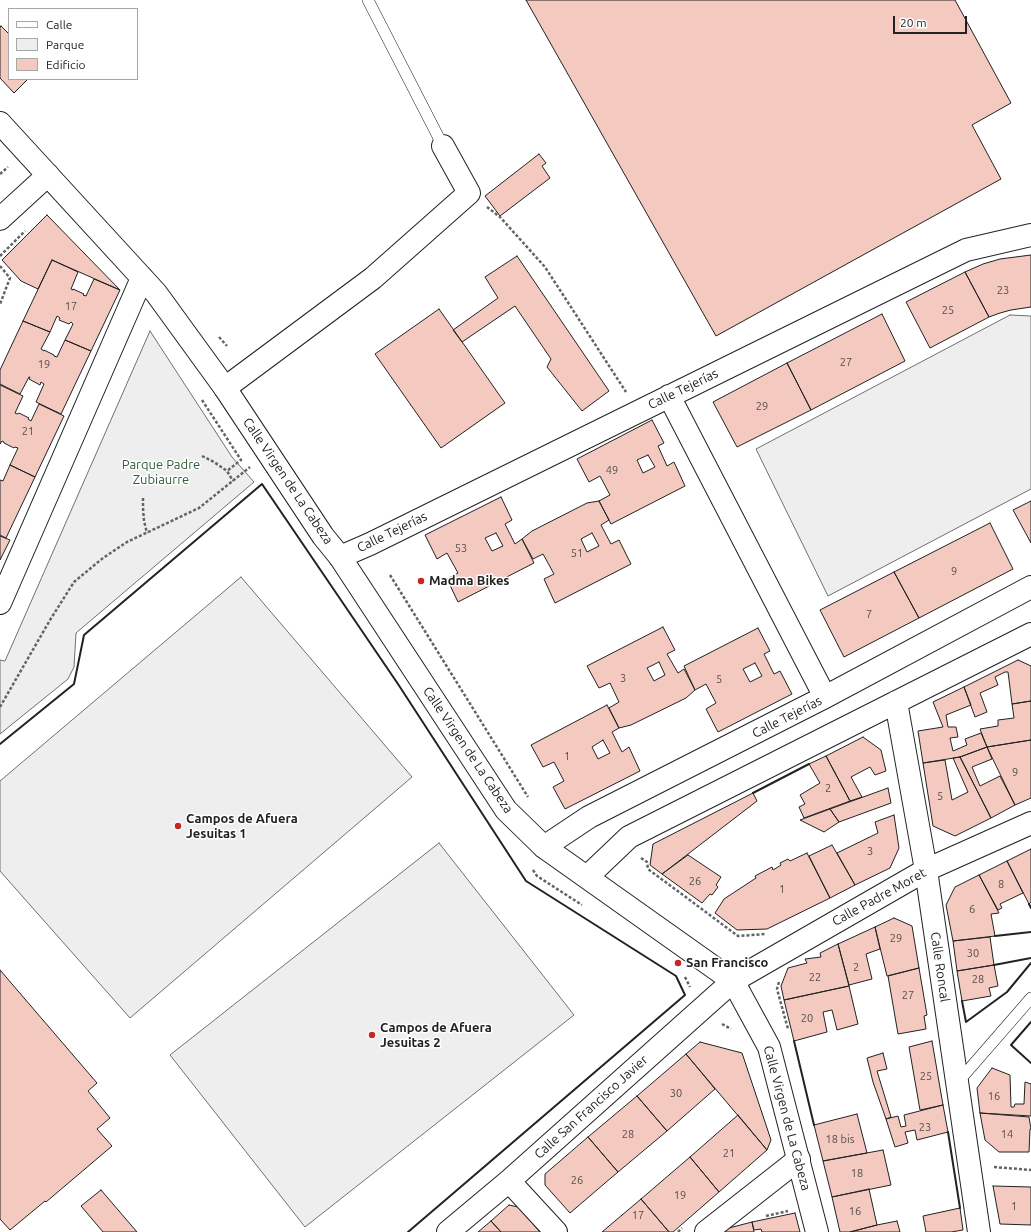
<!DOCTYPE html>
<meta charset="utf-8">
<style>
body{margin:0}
#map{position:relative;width:1031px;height:1232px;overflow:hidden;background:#fff;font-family:Ubuntu,sans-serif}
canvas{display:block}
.legend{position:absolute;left:8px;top:8px;width:130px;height:72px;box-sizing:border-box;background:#fff;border:1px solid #a7a7a7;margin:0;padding:5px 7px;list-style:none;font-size:12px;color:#222}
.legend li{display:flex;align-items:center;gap:8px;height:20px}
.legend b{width:20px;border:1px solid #a7a7a7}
.scale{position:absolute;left:893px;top:16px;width:74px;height:18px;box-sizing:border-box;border:2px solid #222;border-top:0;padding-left:5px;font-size:12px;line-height:14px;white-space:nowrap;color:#222;-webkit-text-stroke:3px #fff;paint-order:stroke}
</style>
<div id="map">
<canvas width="1031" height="1232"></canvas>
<ul class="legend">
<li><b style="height:5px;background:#fff"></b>Calle</li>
<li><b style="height:11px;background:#eee"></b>Parque</li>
<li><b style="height:11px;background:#f3c9c0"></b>Edificio</li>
</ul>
<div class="scale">20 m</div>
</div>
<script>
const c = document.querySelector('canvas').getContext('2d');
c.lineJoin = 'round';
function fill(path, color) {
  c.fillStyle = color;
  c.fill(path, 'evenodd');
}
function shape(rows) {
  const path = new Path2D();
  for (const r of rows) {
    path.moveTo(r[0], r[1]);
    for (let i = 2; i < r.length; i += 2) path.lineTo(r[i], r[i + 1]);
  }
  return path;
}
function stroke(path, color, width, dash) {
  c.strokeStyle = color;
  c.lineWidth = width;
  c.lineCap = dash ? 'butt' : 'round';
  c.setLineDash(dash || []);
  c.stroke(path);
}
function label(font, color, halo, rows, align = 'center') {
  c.font = font + ' Ubuntu,sans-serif';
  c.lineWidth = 3;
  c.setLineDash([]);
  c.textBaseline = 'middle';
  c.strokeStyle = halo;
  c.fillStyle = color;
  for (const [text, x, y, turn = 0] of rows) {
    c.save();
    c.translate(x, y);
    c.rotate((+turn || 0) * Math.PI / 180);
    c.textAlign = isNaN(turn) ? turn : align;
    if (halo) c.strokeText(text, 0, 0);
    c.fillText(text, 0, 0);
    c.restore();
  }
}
const green = shape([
 [1010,315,1031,316,1031,489,828,596,756,449,1010,315],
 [150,331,232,457,254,482,76,633,74,667,68,679,0,734,0,660,5,661,150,331],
 [241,577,412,777,130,1018,0,871,0,781,241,577],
 [439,843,574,1015,305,1227,170,1055,439,843]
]);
const building = shape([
 [526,0,955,0,1011,103,972,125,1001,179,716,336,526,0],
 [1,26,9,34,9,79,28,79,14,93,0,78,0,27,1,26],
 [539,154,546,163,542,166,550,178,500,216,485,196,539,154],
 [47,215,120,290,52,260,38,289,21,281,2,260,47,215],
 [1031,255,1031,307,1011,310,1000,313,989,317,965,272,983,264,1000,259,1031,255],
 [517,256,609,391,582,411,547,367,551,359,515,306,462,342,453,330,498,298,485,277,517,256],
 [52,260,78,272,71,289,73,290,73,289,84,294,83,295,86,296,94,279,120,290,91,351,65,340,73,324,71,322,69,324,59,320,60,318,57,316,50,332,23,321,52,260],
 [965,272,989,317,930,348,906,302,965,272],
 [439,309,505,403,441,448,375,354,439,309],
 [882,314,905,361,811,410,787,363,882,314],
 [23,321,50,332,41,349,44,351,44,350,54,355,54,356,57,357,65,340,91,351,61,414,36,402,44,384,41,382,40,385,29,379,30,377,29,377,20,394,0,384,0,370,23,321],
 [787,363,811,410,737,447,713,402,787,363],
 [0,385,23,396,15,413,17,414,19,413,29,418,28,419,31,421,39,404,64,416,35,477,10,465,18,448,15,447,14,448,4,443,4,442,2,441,0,444,0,385],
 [652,420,664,443,658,446,667,466,674,462,685,486,611,524,599,501,610,495,600,476,589,482,577,459,652,420],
 [648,455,655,467,643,473,637,460,648,455],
 [10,465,35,477,6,538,0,535,0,480,3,481,10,465],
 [501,497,512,520,505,524,515,544,522,539,534,563,458,602,447,579,458,573,447,553,437,559,425,535,501,497],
 [496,533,503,546,492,551,485,538,496,533],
 [599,501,609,520,601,525,611,544,619,540,631,564,555,603,544,579,554,574,543,554,533,559,522,539,532,531,587,503,599,501],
 [592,533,599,546,587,552,581,539,592,533],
 [1031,501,1031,543,1013,510,1031,501],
 [990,523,1013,569,919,618,894,572,990,523],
 [0,536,10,540,0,560,0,536],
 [894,572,919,618,844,657,820,610,894,572],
 [663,627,675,650,667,654,678,673,684,669,695,690,686,698,631,725,619,728,609,708,619,702,610,683,599,688,587,666,663,627],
 [659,662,665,675,654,681,647,668,659,662],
 [758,628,770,651,764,654,774,674,780,671,792,694,718,732,706,709,716,703,706,684,695,690,684,666,758,628],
 [755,663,762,676,750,682,743,669,755,663],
 [1018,660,1031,666,1031,701,1012,704,1008,672,1005,672,995,677,998,685,980,693,987,712,975,717,964,687,1018,660],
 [964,687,971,705,946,715,948,727,956,727,958,737,950,738,953,751,967,745,965,739,981,733,987,747,960,757,923,763,918,731,943,727,933,702,964,687],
 [1031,701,1031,740,987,747,980,729,998,726,998,720,1014,718,1012,704,1031,701],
 [607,705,619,728,612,732,622,752,629,747,640,771,565,809,553,787,564,781,554,762,543,767,531,745,607,705],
 [603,740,610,753,598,759,592,747,603,740],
 [863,737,881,750,886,771,875,775,870,767,851,777,862,797,850,801,826,756,863,737],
 [1031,740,1031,798,1015,805,987,747,1031,740],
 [987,747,992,759,972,767,980,786,1000,776,1015,805,991,818,960,757,987,747],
 [826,756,850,801,804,818,799,807,805,804,800,795,820,783,809,764,826,756],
 [960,757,991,818,955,836,933,826,923,763,945,760,952,800,968,792,953,758,960,757],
 [888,788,891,803,839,822,830,809,888,788],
 [753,793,757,801,662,874,650,865,653,844,753,793],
 [830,809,839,822,824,832,800,820,830,809],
 [894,815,899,848,890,868,855,885,837,853,878,833,875,822,894,815],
 [832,845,855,885,830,898,809,856,832,845],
 [1031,849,1031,902,1029,904,1007,861,1031,849],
 [807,853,830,898,767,929,737,930,715,913,724,899,756,878,755,876,772,867,773,870,781,865,780,863,788,859,790,861,807,853],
 [688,855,721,877,716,885,718,887,712,895,710,894,702,903,662,874,688,855],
 [1007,861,1023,893,1000,904,1002,908,998,910,979,875,1007,861],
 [979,875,999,913,991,914,995,936,953,941,946,905,955,887,979,875],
 [894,918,912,926,919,968,887,976,875,927,894,918],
 [875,927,880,949,866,954,872,979,849,985,838,944,875,927],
 [990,937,994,965,957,971,953,941,990,937],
 [838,944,849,986,784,1000,781,986,788,968,807,963,805,959,821,957,820,953,838,944],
 [994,965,998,986,989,988,991,996,962,1001,957,971,994,965],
 [919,968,927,1015,924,1016,926,1029,898,1034,888,976,919,968],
 [0,970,97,1083,88,1091,110,1118,97,1129,112,1146,46,1202,45,1201,10,1230,0,1219,0,970],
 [849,986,858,1024,837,1030,832,1010,823,1012,827,1032,794,1041,784,1000,849,986],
 [932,1041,943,1105,920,1110,909,1047,932,1041],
 [700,1042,742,1053,771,1140,767,1150,686,1054,700,1042],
 [883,1053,887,1069,877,1071,891,1117,886,1119,873,1082,867,1058,883,1053],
 [686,1054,715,1089,667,1131,637,1096,686,1054],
 [992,1068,1010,1075,1011,1107,1014,1107,1015,1104,1024,1104,1025,1082,1031,1084,1031,1116,980,1113,977,1088,992,1068],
 [637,1096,667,1131,618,1172,588,1137,637,1096],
 [943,1105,948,1132,917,1140,915,1130,905,1132,908,1143,895,1147,886,1119,898,1116,901,1127,906,1126,904,1115,943,1105],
 [980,1113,1029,1117,1031,1129,1030,1129,1029,1152,999,1152,985,1140,980,1113],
 [857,1114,867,1153,823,1161,814,1125,857,1114],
 [738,1115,767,1150,719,1192,690,1157,738,1115],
 [588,1137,618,1172,570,1213,545,1185,545,1174,588,1137],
 [883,1150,891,1185,832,1197,823,1161,883,1150],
 [690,1157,719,1192,673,1232,669,1232,641,1199,690,1157],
 [993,1186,1031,1187,1031,1225,1000,1224,993,1186],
 [869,1189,877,1225,850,1232,840,1232,832,1197,869,1189],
 [101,1190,137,1232,103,1232,81,1206,101,1190],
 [641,1199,669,1232,602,1232,641,1199],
 [509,1205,518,1207,540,1232,501,1232,491,1221,509,1205],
 [960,1208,963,1230,951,1232,926,1232,923,1216,960,1208],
 [795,1213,800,1232,762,1232,761,1229,754,1230,752,1222,795,1213],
 [491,1221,501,1232,478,1232,491,1221],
 [897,1221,900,1232,850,1232,877,1225,897,1221],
 [752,1222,754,1232,724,1232,729,1228,752,1222]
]);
const path = shape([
 [0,174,8,167],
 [487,207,500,217,545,267,626,392],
 [0,256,25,231],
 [0,266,10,278,0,304],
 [219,337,227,346],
 [202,400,241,460,227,471],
 [202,456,214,462,227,471,233,481],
 [143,498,143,508,144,521,147,533],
 [390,575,528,797],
 [0,707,50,620,74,582,103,558,127,542,199,508,250,467],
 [641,858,647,862,648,869,738,936,766,934],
 [533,870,537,876,582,905],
 [685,977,690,987],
 [779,982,777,989,788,1029],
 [722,1024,731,1029],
 [994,1167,1031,1170],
 [766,1216,788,1211],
 [678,1232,682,1228]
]);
const service = shape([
 [368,0,443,146],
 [958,1082,1031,998]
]);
const minor = shape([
 [0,219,48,175],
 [225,388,373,278,469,193,443,146],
 [669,396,825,697],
 [340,557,370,544,966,250,1031,235],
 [0,603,142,278],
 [896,702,926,870,979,1232],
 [544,847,589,817,825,697,1031,587],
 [587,877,629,837,1031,634],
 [509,1181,556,1232],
 [448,1232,509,1181,733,981,926,870,1031,823],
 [706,1232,799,1159]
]);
const tertiary = shape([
 [0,123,156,293,225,388,323,536,340,557,506,810,544,847,733,981,769,1047,817,1232]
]);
const wall = shape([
 [0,744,74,684,84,635,262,484,398,684,526,881,676,976,685,995,408,1232],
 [753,793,809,764],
 [1029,904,1031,908],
 [995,936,1031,932],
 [994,965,1031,958],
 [962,1001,966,1022,1007,992,1031,963],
 [1031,1022,1011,1045,1031,1063],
 [794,1041,814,1125],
 [948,1132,960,1208]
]);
const markers = [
 [421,581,4,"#c62828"],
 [178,826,4,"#c62828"],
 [678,963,4,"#c62828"],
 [372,1035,4,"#c62828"]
];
const numberNames = [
 ["23",1003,290],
 ["17",71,306],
 ["25",948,310],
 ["27",846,362],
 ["19",44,364],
 ["29",762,406],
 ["21",28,431],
 ["49",612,470],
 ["53",461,548],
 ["51",577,553],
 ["9",954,571],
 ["7",869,614],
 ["3",623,678],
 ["5",719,679],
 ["1",567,756],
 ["9",1015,772],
 ["2",828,788],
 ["5",940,796],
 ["3",870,851],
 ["26",695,881],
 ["8",1001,884],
 ["1",782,889],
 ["6",972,909],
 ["29",896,938],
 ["30",973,953],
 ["2",856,967],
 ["22",815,977],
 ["28",978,979],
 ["27",908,995],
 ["20",807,1018],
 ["25",926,1076],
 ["30",676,1093],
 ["16",994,1096],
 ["23",925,1127],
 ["28",628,1134],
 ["14",1007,1134],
 ["18 bis",840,1139],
 ["21",729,1153],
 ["18",857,1173],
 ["26",577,1180],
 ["19",680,1195],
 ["1",1014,1206],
 ["16",855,1211],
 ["17",638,1215]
];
const streetNames = [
 ["Calle Tejerías",683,389,-26],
 ["Calle Virgen de La Cabeza",288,481,56],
 ["Calle Tejerías",392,532,-26],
 ["Calle Tejerías",787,717,-27],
 ["Calle Virgen de La Cabeza",468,750,56],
 ["Calle Padre Moret",879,897,-29],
 ["Calle Roncal",940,967,82],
 ["Calle San Francisco Javier",591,1107,-42],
 ["Calle Virgen de La Cabeza",787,1118,75]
];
const parkNames = [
 ["Parque Padre",161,465],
 ["Zubiaurre",161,480]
];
const poiNames = [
 ["Madma Bikes",429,581],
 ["Campos de Afuera",186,819],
 ["Jesuitas 1",186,834],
 ["San Francisco",686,963],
 ["Campos de Afuera",380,1028],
 ["Jesuitas 2",380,1043]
];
fill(green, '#eee');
stroke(green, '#6f6f6f', 1);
fill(building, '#f3c9c0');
stroke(building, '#222', 1);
stroke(service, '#222', 12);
stroke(minor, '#222', 24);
stroke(tertiary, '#222', 24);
stroke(path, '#646464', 2.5, [3, 2]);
stroke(service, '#fff', 11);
stroke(minor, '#fff', 22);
stroke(tertiary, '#fff', 22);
stroke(wall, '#222', 2);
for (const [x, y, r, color] of markers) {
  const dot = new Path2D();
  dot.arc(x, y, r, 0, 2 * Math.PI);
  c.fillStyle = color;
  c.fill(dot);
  stroke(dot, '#fff', 1.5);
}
label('11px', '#564c4a', null, numberNames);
label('13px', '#222', '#fff', streetNames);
label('13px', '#2f5e38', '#fff', parkNames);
label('bold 13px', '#222', '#fff', poiNames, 'left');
</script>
